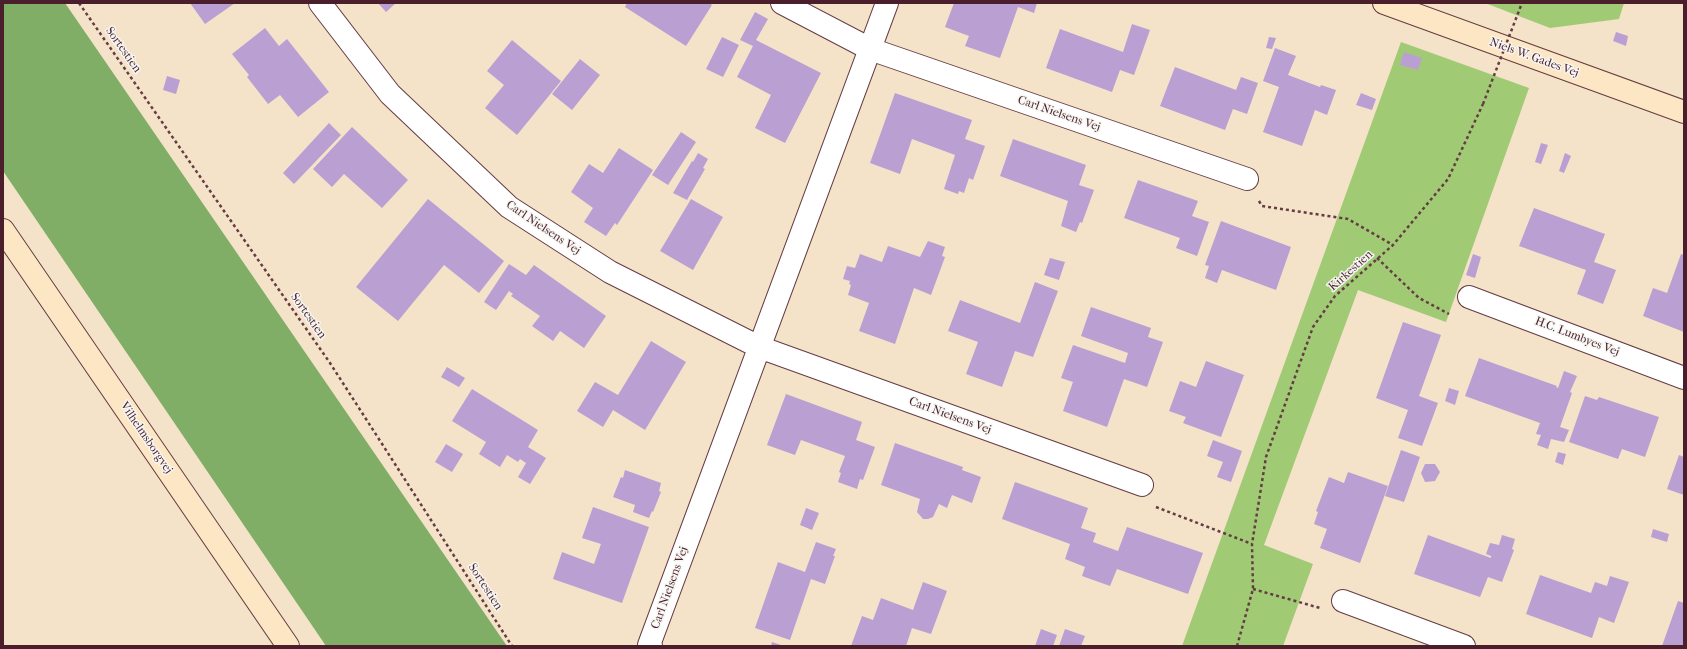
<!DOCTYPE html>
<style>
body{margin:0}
#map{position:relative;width:1687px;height:649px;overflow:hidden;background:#f4e2c9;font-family:"IM FELL French Canon",serif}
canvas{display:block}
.frame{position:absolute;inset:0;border:4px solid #4a1f2b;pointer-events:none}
</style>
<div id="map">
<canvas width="1687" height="649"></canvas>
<div class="frame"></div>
</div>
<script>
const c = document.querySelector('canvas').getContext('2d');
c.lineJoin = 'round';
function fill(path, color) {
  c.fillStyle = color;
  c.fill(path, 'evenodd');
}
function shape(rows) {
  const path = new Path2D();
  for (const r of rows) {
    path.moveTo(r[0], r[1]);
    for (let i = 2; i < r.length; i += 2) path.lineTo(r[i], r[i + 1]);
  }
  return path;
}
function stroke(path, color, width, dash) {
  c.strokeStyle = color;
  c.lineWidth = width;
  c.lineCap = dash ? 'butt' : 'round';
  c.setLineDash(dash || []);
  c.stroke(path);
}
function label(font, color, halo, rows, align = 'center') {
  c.font = font + ' "IM FELL French Canon",serif';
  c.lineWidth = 3;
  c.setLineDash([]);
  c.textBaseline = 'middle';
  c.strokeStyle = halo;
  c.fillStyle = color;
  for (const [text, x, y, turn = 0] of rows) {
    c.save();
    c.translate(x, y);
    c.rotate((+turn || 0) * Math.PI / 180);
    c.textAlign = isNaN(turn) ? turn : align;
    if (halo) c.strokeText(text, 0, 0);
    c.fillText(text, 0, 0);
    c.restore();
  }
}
const green = shape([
 [1485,3,1624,3,1619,19,1550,28],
 [1401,42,1529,88,1446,322,1358,290,1264,545,1313,564,1283,646,1182,646]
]);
const forest = shape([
 [3,3,65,3,507,646,326,646,3,171]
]);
const building = shape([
 [190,3,235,3,205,24],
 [378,3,396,3,386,12],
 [627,3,709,3,712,5,686,46,625,7],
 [954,3,1013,4,1037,3,1034,13,1018,7,1000,58,965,46,969,36,945,27],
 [755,12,768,19,756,40,821,73,785,143,755,128,771,95,737,77,753,46,740,40],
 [1132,24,1150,30,1134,75,1120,70,1112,92,1046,68,1060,29,1123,52],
 [265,28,279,46,287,39,329,92,298,117,280,95,268,104,247,77,249,75,232,54],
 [1616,32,1628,36,1626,46,1613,41],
 [722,37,739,45,723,77,706,69],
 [1269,37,1276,38,1272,49,1266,48],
 [512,40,561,81,517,135,485,108,504,85,487,71],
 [1275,48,1296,56,1288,75,1320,87,1321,85,1336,90,1327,115,1315,110,1302,146,1263,132,1279,87,1263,81],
 [1404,52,1422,58,1418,70,1400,65],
 [580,59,600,75,572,110,552,94],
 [1175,67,1236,90,1241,77,1258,83,1247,114,1233,109,1225,130,1160,106],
 [167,76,180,80,176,94,163,90],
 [895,93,972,120,965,139,985,146,973,180,969,178,964,193,959,191,958,194,944,189,955,155,912,139,900,174,870,163],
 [1361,93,1376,99,1372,110,1356,105],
 [329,123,341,135,294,184,283,173],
 [352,127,408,180,382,208,344,174,332,187,313,169],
 [681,132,696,142,668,185,652,175],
 [1013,139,1086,165,1079,185,1094,190,1082,223,1080,222,1076,232,1061,226,1068,201,1000,176],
 [1541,143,1548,145,1541,164,1535,162],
 [619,148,653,170,617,225,615,223,606,236,584,222,593,208,571,192,589,164,603,173],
 [698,153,708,159,703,168,705,169,687,200,673,193,692,161,693,162],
 [1565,153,1571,156,1564,173,1559,171],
 [1138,180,1198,201,1192,216,1209,222,1197,256,1176,248,1180,238,1124,218],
 [428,199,504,261,479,293,444,265,398,321,356,287],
 [691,199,723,217,693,270,660,251],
 [1534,208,1605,234,1594,262,1616,270,1603,304,1577,294,1586,270,1519,246],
 [1221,221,1291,247,1276,290,1222,270,1217,283,1205,278,1209,266,1205,265],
 [928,241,945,247,942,256,945,257,931,295,914,288,895,344,859,331,869,303,848,295,851,285,849,284,850,281,843,279,847,266,855,268,860,254,882,262,888,246,920,257],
 [1473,254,1481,257,1475,278,1466,275],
 [1681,254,1684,255,1684,332,1643,316,1653,288,1667,293],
 [1050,258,1065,262,1059,280,1044,275],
 [509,264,526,275,534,265,606,316,584,348,560,331,553,341,532,326,540,316,511,296,513,294,509,291,496,310,484,302],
 [1035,282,1058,291,1033,357,1015,351,1002,387,966,374,978,342,948,331,960,300,1020,323],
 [1091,307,1151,328,1148,337,1163,342,1147,387,1124,379,1107,427,1063,411,1073,382,1061,378,1073,345,1125,363,1128,353,1081,336],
 [1403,322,1441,335,1419,396,1438,403,1422,446,1398,438,1408,410,1376,398],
 [651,341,686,362,645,430,613,410,603,427,577,411,595,382,618,395],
 [1479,358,1557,386,1556,387,1558,388,1564,371,1577,376,1570,392,1572,393,1560,427,1569,430,1564,442,1551,439,1548,449,1537,445,1541,435,1536,434,1540,423,1465,396],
 [1206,361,1244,375,1221,437,1183,423,1186,417,1169,411,1180,381,1196,387],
 [447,367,465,378,459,387,441,377],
 [1449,388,1459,391,1455,405,1445,401],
 [472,389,538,430,528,447,546,458,530,484,518,477,526,463,520,459,518,462,507,455,500,467,479,454,486,442,452,421],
 [786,394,862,422,856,440,875,447,863,480,860,479,857,489,838,482,841,473,839,472,845,456,801,440,795,455,767,445],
 [1585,396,1597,400,1599,397,1659,417,1645,457,1622,449,1618,459,1569,442],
 [1213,440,1242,451,1231,482,1217,477,1223,462,1207,456],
 [895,443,963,467,962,470,981,477,972,503,952,495,947,508,939,504,933,517,928,519,923,519,917,512,920,499,881,485],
 [446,444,463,454,452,472,435,462],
 [1401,450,1420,457,1404,502,1385,496],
 [1558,452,1566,454,1563,465,1555,462],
 [1679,455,1684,457,1684,495,1667,489],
 [1425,464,1435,464,1440,472,1435,481,1425,482,1421,473],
 [625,470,661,483,659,491,661,492,653,512,652,511,649,518,633,512,635,505,613,497,621,477,623,478],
 [1348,472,1388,486,1360,563,1320,548,1327,529,1314,524,1318,512,1316,511,1329,477,1344,483],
 [1015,482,1088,508,1081,528,1096,533,1093,542,1118,551,1127,527,1203,553,1188,594,1117,569,1110,586,1082,576,1085,567,1065,559,1070,544,1002,519],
 [593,507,649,527,622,603,553,579,562,552,594,564,601,544,582,538],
 [806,508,819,513,812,530,800,525],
 [1653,529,1669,534,1667,542,1651,537],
 [1428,535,1491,558,1491,556,1486,554,1490,543,1499,545,1502,535,1515,539,1512,549,1514,550,1502,582,1488,577,1480,597,1414,574],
 [816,542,836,549,833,556,835,556,825,584,811,579,790,640,755,628,778,562,805,572],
 [1540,575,1591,593,1595,582,1607,586,1610,576,1629,582,1614,623,1599,617,1592,638,1526,614],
 [923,582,947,591,931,634,912,628,906,646,851,646,862,616,873,620,881,598,913,610],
 [1678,601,1684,603,1684,646,1662,646],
 [1041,629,1057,635,1053,646,1035,646],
 [1065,629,1085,636,1081,646,1059,646],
 [772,642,784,646,771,646]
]);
const path = shape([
 [79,3,330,363,512,646],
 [1259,201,1262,206,1348,219,1393,245],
 [1377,258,1419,298,1449,314],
 [1156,507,1252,544],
 [1253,589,1320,608],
 [1237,646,1253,589,1252,544,1266,457,1313,327,1335,296,1393,245,1448,179,1483,104]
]);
const street = shape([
 [320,3,390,94,509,207,610,272,759,347,1142,485],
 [782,3,870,49,1247,179],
 [1469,297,1684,378],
 [1343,601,1464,646],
 [651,646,649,645,887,3]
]);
const secondary = shape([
 [1384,3,1684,112],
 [3,230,288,646]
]);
const pathBridge = shape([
 [1483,104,1522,3]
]);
const streetNames = [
 ["Sortestien",123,50,55],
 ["Niels W. Gades Vej",1534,58,20],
 ["Carl Nielsens Vej",1059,114,19],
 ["Carl Nielsens Vej",543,228,34],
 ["Kirkestien",1351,271,-42],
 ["Sortestien",308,316,55],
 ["H.C. Lumbyes Vej",1577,337,21],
 ["Carl Nielsens Vej",950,416,20],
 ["Vilhelmsborgvej",146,438,56],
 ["Sortestien",485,587,57],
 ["Carl Nielsens Vej",670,588,-70]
];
fill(green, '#a1ca75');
fill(forest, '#80ae66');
fill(building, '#baa0d2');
stroke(street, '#643c43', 24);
stroke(secondary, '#643c43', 24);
stroke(path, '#643c43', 2.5, [3, 3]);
stroke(street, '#fff', 22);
stroke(secondary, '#fce6c4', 22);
stroke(pathBridge, '#643c43', 2.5, [3, 3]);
label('12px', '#4a1f2b', '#f6f6f2', streetNames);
</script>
